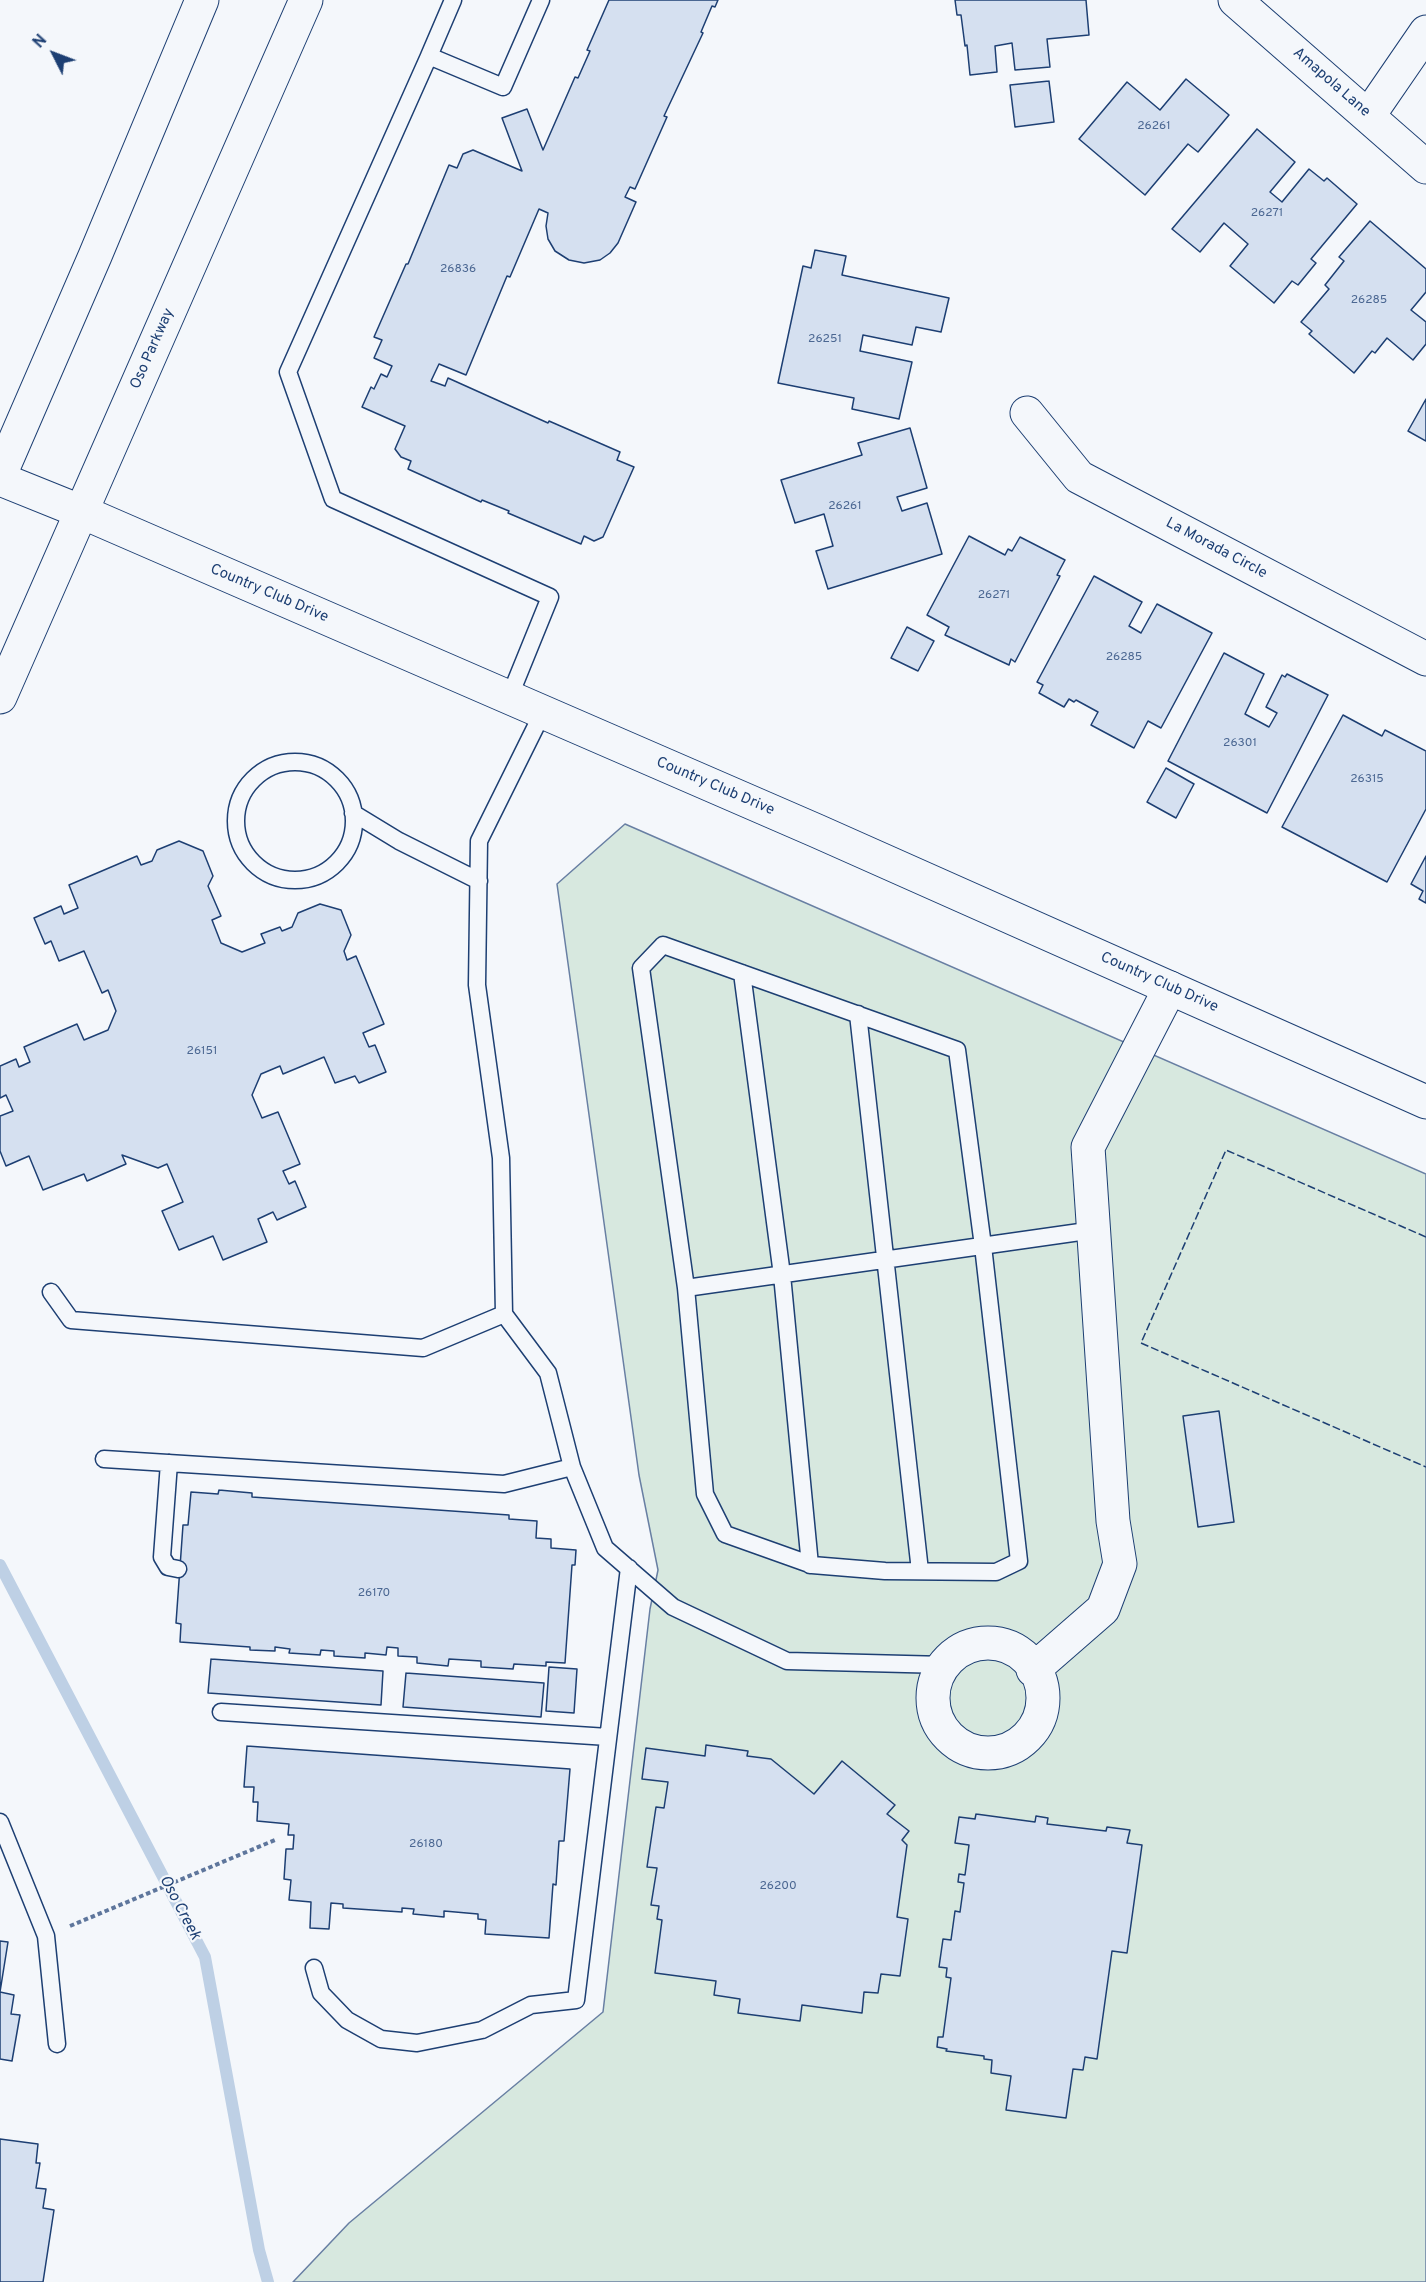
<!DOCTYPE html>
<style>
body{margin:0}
#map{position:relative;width:1426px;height:2282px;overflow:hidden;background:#f4f7fb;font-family:Overpass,sans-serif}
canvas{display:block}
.north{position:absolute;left:24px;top:24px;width:60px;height:60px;-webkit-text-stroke:4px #f4f7fb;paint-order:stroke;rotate:312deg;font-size:16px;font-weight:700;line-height:24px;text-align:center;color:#1d3f73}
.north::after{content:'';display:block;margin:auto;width:21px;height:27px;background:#1d3f73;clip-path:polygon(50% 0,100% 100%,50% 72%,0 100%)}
</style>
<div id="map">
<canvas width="1426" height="2282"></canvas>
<div class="north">N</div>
</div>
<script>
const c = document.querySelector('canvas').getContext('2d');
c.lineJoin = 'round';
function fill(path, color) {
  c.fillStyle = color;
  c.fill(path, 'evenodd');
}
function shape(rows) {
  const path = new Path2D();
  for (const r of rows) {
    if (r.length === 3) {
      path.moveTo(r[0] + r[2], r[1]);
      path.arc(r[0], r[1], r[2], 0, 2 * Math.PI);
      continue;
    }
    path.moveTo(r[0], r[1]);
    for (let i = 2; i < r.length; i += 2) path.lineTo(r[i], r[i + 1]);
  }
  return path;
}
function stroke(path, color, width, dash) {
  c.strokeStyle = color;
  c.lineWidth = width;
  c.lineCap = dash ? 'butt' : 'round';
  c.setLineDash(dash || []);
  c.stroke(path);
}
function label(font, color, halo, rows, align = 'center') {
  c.font = font + ' Overpass,sans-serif';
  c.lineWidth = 4.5;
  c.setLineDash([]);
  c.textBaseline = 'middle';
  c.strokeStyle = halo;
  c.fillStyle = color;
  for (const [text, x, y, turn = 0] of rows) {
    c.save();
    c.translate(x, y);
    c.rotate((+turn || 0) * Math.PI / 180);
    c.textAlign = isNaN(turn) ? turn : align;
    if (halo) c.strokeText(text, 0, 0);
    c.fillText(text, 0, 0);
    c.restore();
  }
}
const green = shape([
 [625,824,1426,1174,1426,2282,293,2282,349,2223,603,2012,650,1609,658,1570,639,1475,557,884,625,824]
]);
const stream = shape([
 [0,1565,205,1957,259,2250,268,2282]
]);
const building = shape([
 [609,0,718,0,715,7,712,6,701,32,703,33,664,116,667,117,635,189,630,187,625,197,636,202,618,243,610,253,600,260,584,263,569,260,555,251,548,239,546,226,548,213,539,209,510,277,507,276,466,375,439,364,431,381,445,386,448,378,548,423,549,421,620,452,617,460,634,467,603,537,594,541,584,536,581,544,508,513,509,511,482,500,481,502,408,469,411,461,401,457,395,449,405,426,362,407,371,387,374,389,381,374,387,377,392,366,374,358,382,340,374,337,406,264,408,264,449,165,457,168,463,154,473,150,522,171,502,118,527,109,543,150,575,77,578,78,590,51,587,50,609,0],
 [955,0,1086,0,1089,35,1047,39,1050,67,1015,70,1012,43,995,46,997,72,970,75,967,45,965,46,961,15,957,15,955,0],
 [1186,79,1229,115,1198,152,1188,144,1145,195,1079,139,1127,82,1160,110,1186,79],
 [1049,81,1054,122,1015,127,1010,85,1049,81],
 [1257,129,1295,162,1270,192,1282,202,1309,169,1324,181,1327,178,1357,204,1311,259,1316,263,1298,285,1292,281,1274,303,1230,266,1248,244,1224,223,1200,252,1172,229,1257,129],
 [1370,221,1426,269,1426,292,1411,310,1426,322,1426,344,1413,360,1387,338,1375,353,1372,351,1354,373,1309,334,1312,331,1301,322,1329,289,1325,285,1344,261,1339,257,1370,221],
 [815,250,846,256,842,275,949,298,941,332,916,327,912,345,863,335,860,351,912,362,899,419,852,409,854,398,778,383,803,266,811,268,815,250],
 [1426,399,1426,441,1408,431,1426,399],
 [910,428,927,488,897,497,902,511,927,503,942,554,828,589,816,551,833,546,824,514,795,523,781,480,862,455,858,443,910,428],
 [969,536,1005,555,1008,549,1012,551,1020,537,1065,560,1057,575,1060,576,1015,662,1011,659,1009,665,945,635,949,627,927,615,969,536],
 [1094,576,1142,602,1129,626,1141,633,1157,604,1212,633,1161,728,1148,721,1134,748,1091,725,1098,712,1076,700,1074,702,1069,699,1064,707,1039,693,1043,685,1037,682,1094,576],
 [907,627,934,641,918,671,891,658,907,627],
 [1224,653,1264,674,1245,714,1269,727,1277,713,1266,707,1282,675,1285,677,1287,674,1328,695,1267,813,1168,761,1224,653],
 [1343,715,1382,736,1385,730,1426,751,1426,809,1387,882,1282,827,1343,715],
 [1166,768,1194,784,1176,818,1147,802,1166,768],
 [179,841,203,851,213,876,208,886,221,916,212,920,221,943,242,952,265,943,261,934,280,927,282,931,292,927,298,913,320,904,341,910,351,935,344,951,347,960,356,956,384,1024,363,1033,369,1047,375,1045,386,1072,359,1083,355,1076,335,1083,324,1057,283,1074,280,1066,261,1074,252,1095,262,1118,278,1112,300,1164,283,1171,289,1184,295,1181,306,1207,277,1220,273,1212,258,1219,267,1242,223,1260,213,1236,179,1250,162,1211,183,1202,167,1164,158,1168,122,1155,126,1164,87,1181,84,1174,43,1190,29,1156,6,1166,0,1151,0,1116,13,1111,6,1095,0,1098,0,1066,16,1059,19,1067,30,1062,24,1047,77,1024,84,1040,108,1030,116,1011,108,990,102,993,84,951,59,961,51,941,45,944,34,918,61,906,64,914,78,908,69,885,137,856,141,865,152,861,157,850,179,841],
 [1426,856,1426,903,1419,899,1423,891,1411,884,1426,856],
 [1219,1411,1234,1522,1198,1527,1183,1416,1219,1411],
 [219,1490,252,1493,252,1497,509,1515,509,1519,537,1521,536,1538,551,1539,551,1548,576,1550,575,1565,572,1565,565,1663,546,1662,546,1666,514,1664,513,1669,481,1667,481,1661,449,1659,448,1666,417,1663,417,1657,398,1656,398,1648,387,1647,386,1655,365,1653,365,1658,334,1656,334,1651,321,1650,320,1655,289,1653,290,1649,275,1647,275,1651,250,1650,250,1647,180,1642,181,1624,176,1623,183,1525,188,1525,191,1492,218,1494,219,1490],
 [211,1659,383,1671,381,1705,208,1693,211,1659],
 [549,1667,577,1669,574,1713,546,1711,549,1667],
 [406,1673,544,1683,541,1717,403,1707,406,1673],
 [706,1745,748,1751,747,1756,771,1759,814,1794,842,1761,895,1805,887,1814,909,1831,902,1840,907,1845,897,1917,908,1919,900,1976,881,1974,878,1993,864,1992,862,2013,802,2005,800,2021,738,2013,740,1999,714,1995,716,1981,655,1973,662,1920,657,1919,659,1906,651,1905,657,1868,647,1867,656,1807,664,1808,668,1782,642,1779,646,1748,705,1756,706,1745],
 [247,1746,570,1769,564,1841,559,1841,556,1885,553,1884,549,1938,485,1934,486,1920,478,1919,478,1914,444,1911,444,1917,413,1914,414,1909,402,1908,402,1912,343,1908,343,1904,331,1903,329,1929,310,1928,311,1902,289,1900,291,1880,284,1879,286,1849,293,1849,294,1835,288,1835,289,1824,257,1821,258,1802,253,1802,254,1787,244,1787,247,1746],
 [976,1814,1035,1822,1036,1816,1048,1818,1047,1824,1106,1831,1107,1827,1130,1830,1127,1843,1142,1845,1127,1953,1112,1951,1097,2059,1085,2057,1083,2070,1073,2069,1066,2118,1006,2110,1011,2076,991,2073,992,2060,984,2059,984,2056,946,2051,947,2049,937,2047,938,2037,943,2037,951,1978,946,1977,947,1968,939,1967,943,1939,951,1940,955,1911,960,1912,964,1883,958,1882,959,1874,965,1875,969,1845,955,1843,959,1817,975,1819,976,1814],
 [0,1941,8,1942,0,1992,0,1941],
 [0,1992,14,1995,11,2014,20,2015,12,2061,0,2059,0,1992],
 [0,2139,38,2144,36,2163,40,2163,36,2188,46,2189,43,2208,54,2210,43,2282,0,2282,0,2139]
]);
const path = shape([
 [70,1926,275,1840]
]);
const lane = shape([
 [453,0,429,56,503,87,541,0],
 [429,56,288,372,333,499,550,597,509,698],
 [543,712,479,841,477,985,501,1158,504,1314,548,1373,572,1467,605,1548,673,1607,787,1661,945,1665],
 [295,821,59],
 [353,813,399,841,479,881],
 [663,945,957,1050,983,1246,1019,1561,996,1572,885,1571,812,1565,725,1534,705,1494,686,1288,641,968,663,945],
 [742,973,782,1275,810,1565],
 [858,1014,920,1571],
 [686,1288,1094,1230],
 [51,1292,71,1320,423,1348,504,1314],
 [104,1459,504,1484,572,1467],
 [169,1463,162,1557,168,1567,178,1569],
 [221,1712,608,1737],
 [0,1822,46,1936,57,2044],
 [314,1968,321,1993,347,2020,381,2039,417,2043,482,2030,531,2005,576,2000,629,1568]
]);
const street = shape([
 [1235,0,1426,167],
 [1369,115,1426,32],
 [1027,413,1079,477,1426,659],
 [988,1698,55],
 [1033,1670,1103,1609,1120,1564,1113,1521,1088,1147,1170,988]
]);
const secondary = shape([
 [0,479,82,512,817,831,1426,1102]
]);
const primary = shape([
 [0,475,95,256,202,0],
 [0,697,306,0]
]);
const fence = shape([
 [1426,1237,1226,1150,1141,1343,1426,1467]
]);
const numberNames = [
 ["26261",1154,127],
 ["26271",1267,214],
 ["26836",458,270],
 ["26285",1369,301],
 ["26251",825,340],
 ["26261",845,507],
 ["26271",994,596],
 ["26285",1124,658],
 ["26301",1240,744],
 ["26315",1367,780],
 ["26151",202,1052],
 ["26170",374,1594],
 ["26180",426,1845],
 ["26200",778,1887]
];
const streetNames = [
 ["Amapola Lane",1331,83,41],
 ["Oso Parkway",153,349,-66],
 ["La Morada Circle",1216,549,28],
 ["Country Club Drive",269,594,23],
 ["Country Club Drive",715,787,23],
 ["Country Club Drive",1159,983,24]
];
const waterNames = [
 ["Oso Creek",179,1908,62]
];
fill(green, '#d7e8df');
stroke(green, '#687fa3', 1.5);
stroke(stream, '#bed0e5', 12);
fill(building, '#d5e0f0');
stroke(building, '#1d3f73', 1.5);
stroke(lane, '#1d3f73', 19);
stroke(street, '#1d3f73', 35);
stroke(secondary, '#1d3f73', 35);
stroke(primary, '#1d3f73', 35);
stroke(path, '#5e769c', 4, [4.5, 3]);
stroke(lane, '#f4f7fb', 16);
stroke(street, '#f4f7fb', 33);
stroke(secondary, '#f4f7fb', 33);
stroke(primary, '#f4f7fb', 33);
stroke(fence, '#1d3f73', 1.5, [8, 3]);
label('12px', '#4b6792', null, numberNames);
label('15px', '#1d3f73', '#f4f7fb', streetNames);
label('italic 16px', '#1d3f73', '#f4f7fb', waterNames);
</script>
